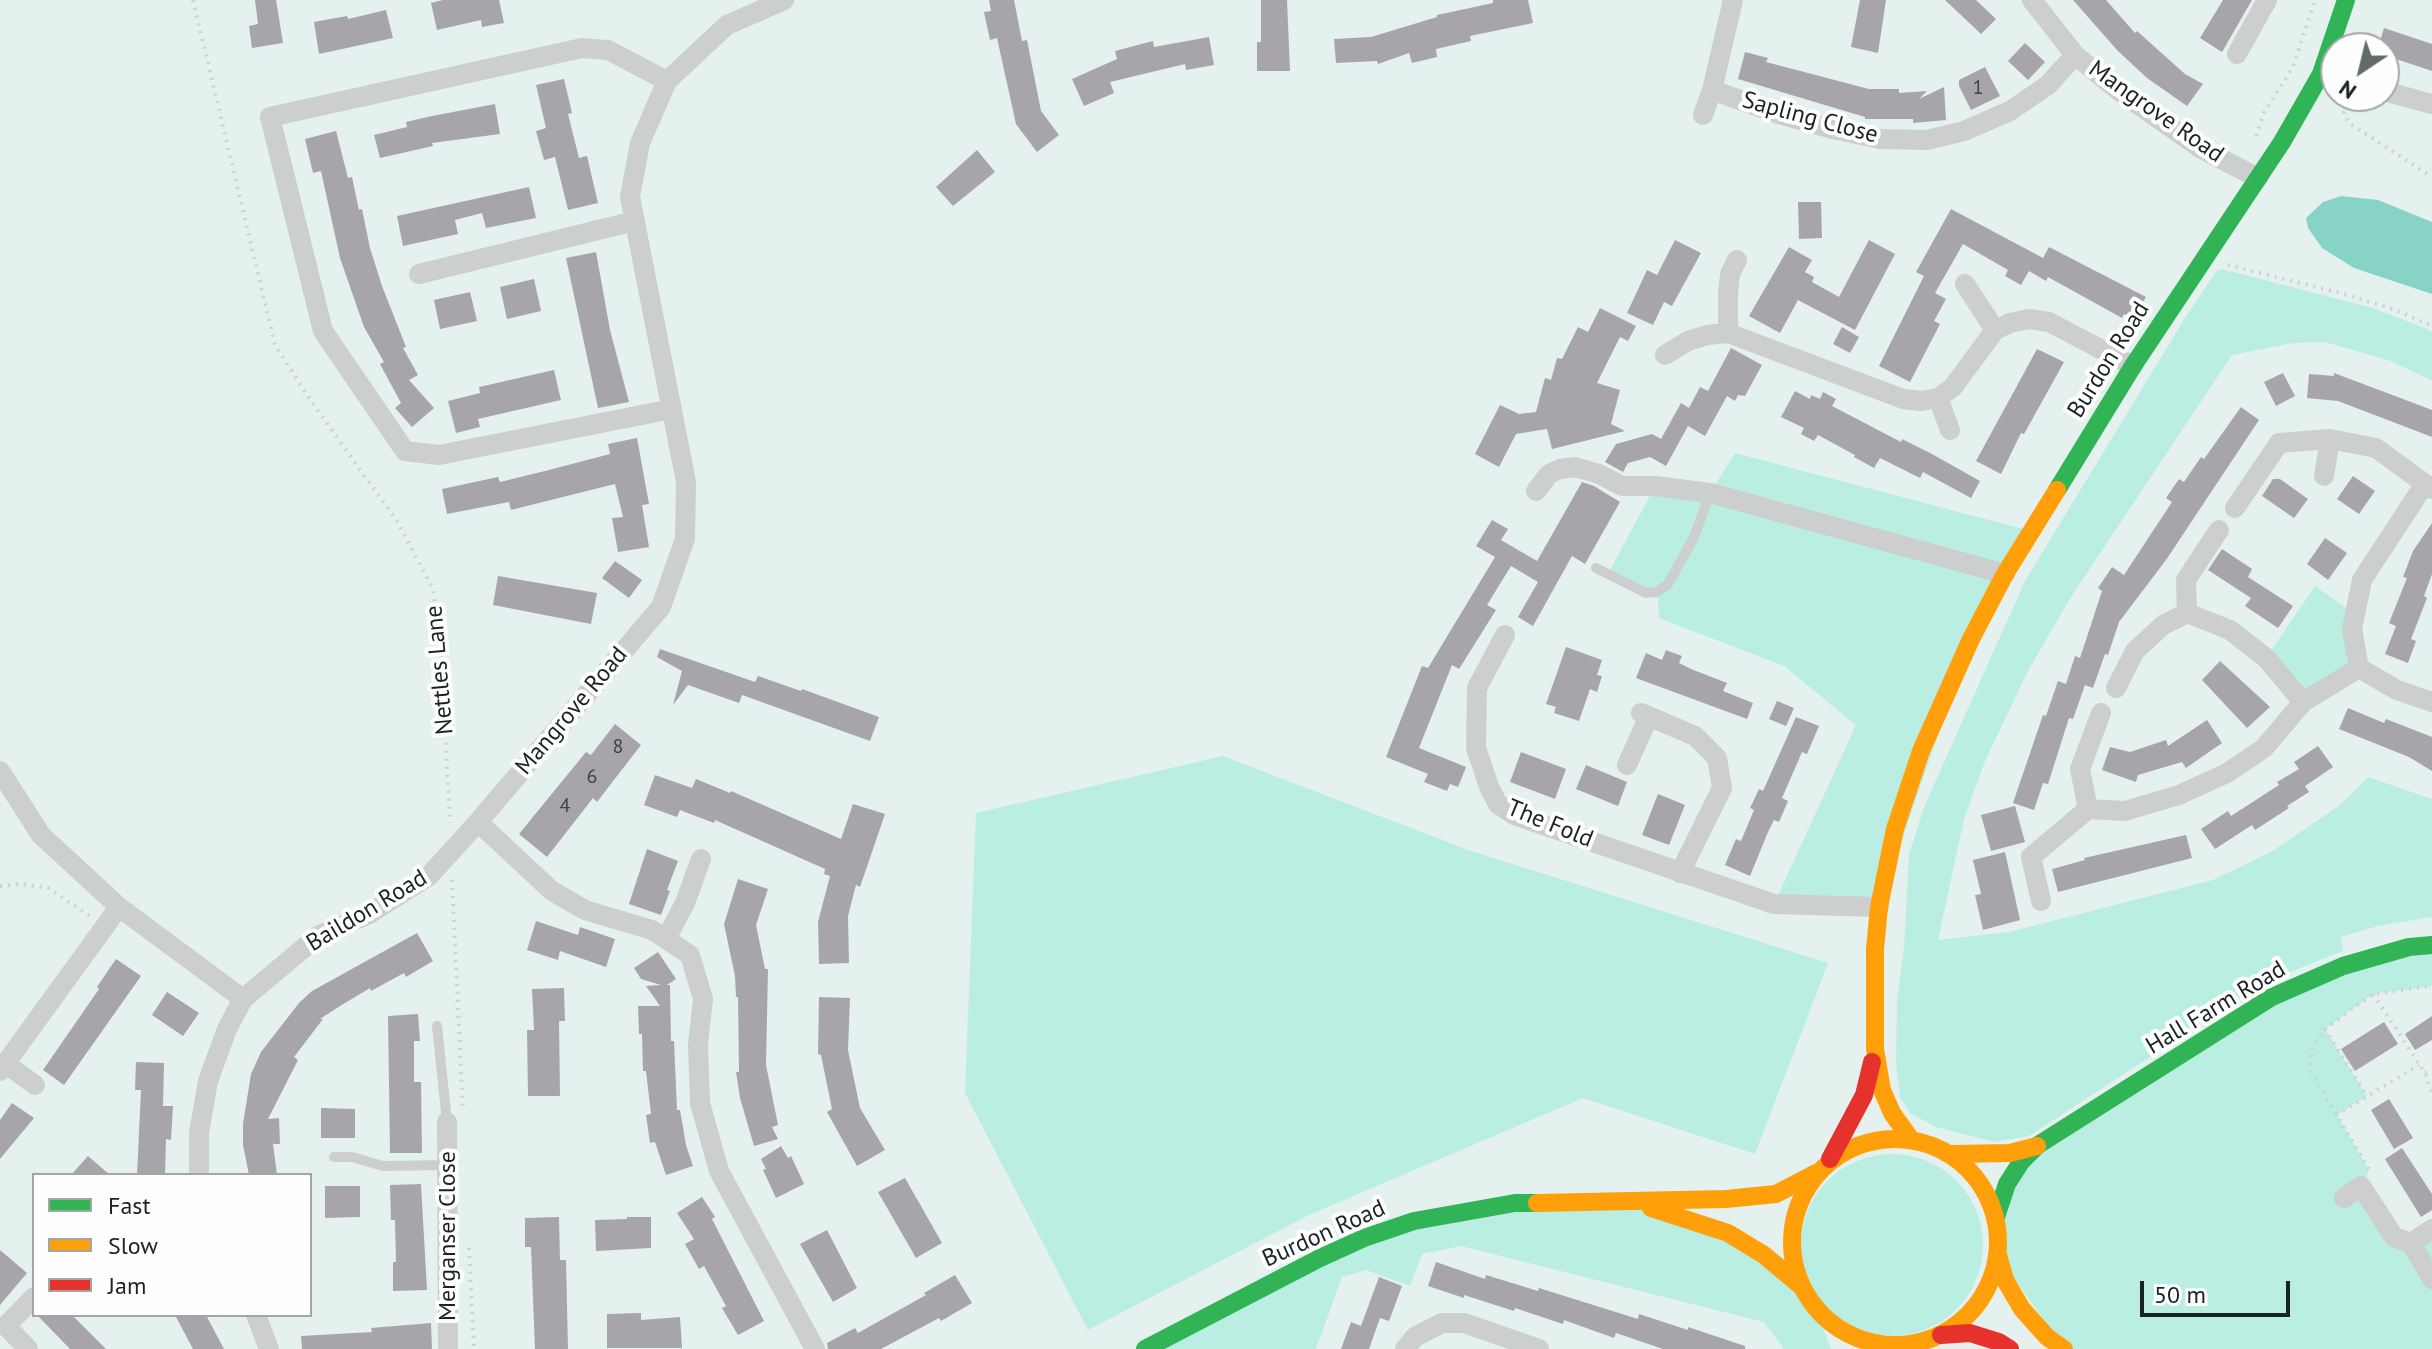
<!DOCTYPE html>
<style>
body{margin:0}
#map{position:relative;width:2432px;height:1349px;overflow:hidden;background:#e5f1ee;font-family:"PT Sans",sans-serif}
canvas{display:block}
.legend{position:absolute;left:32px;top:1173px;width:280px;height:144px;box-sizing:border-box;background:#fefefe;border:2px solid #a3a6a6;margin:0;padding:10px 14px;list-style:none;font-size:24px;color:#1a2321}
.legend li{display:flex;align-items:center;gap:16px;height:40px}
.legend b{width:40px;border:2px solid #a3a6a6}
.north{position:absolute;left:2320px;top:32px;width:80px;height:80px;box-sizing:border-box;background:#fefefe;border:2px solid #a3a6a6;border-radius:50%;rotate:215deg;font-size:22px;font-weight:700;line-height:32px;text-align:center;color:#1a2321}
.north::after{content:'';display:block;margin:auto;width:28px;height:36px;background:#616b69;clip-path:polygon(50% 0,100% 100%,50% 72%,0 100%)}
.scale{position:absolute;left:2140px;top:1281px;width:150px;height:36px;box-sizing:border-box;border:4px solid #1a2321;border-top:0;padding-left:10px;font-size:24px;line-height:28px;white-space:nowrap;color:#1a2321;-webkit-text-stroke:6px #fefefe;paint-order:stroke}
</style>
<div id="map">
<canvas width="2432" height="1349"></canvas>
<ul class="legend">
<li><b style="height:10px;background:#30b455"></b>Fast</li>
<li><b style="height:10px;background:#ff9f0a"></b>Slow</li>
<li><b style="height:10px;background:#e5322d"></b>Jam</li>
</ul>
<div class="north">N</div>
<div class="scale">50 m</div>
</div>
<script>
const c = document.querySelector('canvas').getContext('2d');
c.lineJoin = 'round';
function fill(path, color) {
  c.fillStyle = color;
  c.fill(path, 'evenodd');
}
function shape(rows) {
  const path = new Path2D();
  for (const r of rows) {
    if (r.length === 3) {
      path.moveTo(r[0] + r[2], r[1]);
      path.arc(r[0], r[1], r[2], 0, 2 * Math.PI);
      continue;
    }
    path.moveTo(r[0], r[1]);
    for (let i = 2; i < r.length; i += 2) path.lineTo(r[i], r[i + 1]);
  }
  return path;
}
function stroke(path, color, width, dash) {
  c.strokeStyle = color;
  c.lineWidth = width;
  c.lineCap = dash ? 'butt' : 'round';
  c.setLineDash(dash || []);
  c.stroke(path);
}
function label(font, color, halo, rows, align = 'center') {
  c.font = font + ' "PT Sans",sans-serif';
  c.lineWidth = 8;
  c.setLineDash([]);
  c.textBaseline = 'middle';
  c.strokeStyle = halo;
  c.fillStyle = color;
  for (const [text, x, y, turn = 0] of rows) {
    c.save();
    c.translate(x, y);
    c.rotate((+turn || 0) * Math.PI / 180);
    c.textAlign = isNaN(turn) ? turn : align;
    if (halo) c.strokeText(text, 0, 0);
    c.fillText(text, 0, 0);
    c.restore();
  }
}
const green = shape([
 [2222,269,2373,308,2425,328,2432,332,2432,381,2391,361,2325,342,2293,343,2232,355,2069,600,2028,671,1985,761,1964,819,1938,940,2009,932,2213,880,2271,852,2340,805,2368,777,2432,799,2432,917,2378,926,2341,937,2343,951,2265,982,2029,1136,1994,1142,1936,1127,1910,1113,1900,1097,1896,1063,1897,999,1904,948,1909,855,1924,807,2025,581,2185,318,2216,272],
 [1735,453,2031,531,1971,639,1879,907,1774,904,1856,725,1784,666,1659,618,1657,592,1608,574,1655,486,1710,493],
 [2315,586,2355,614,2359,668,2303,702,2266,658],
 [1223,756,1471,851,1828,963,1755,1154,1583,1098,1309,1215,1088,1330,965,1093,976,813],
 [2432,945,2432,986,2373,994,2325,1029,2367,1096,2337,1115,2369,1170,2363,1189,2394,1237,2432,1229,2432,1349,2064,1349,1998,1255,1996,1217,2021,1162,2272,997],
 [1892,1245,91],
 [1631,1201,1728,1233,1801,1286,1816,1309,1831,1349,1784,1349,1764,1322,1461,1246,1422,1254,1410,1286,1366,1270,1342,1277,1316,1349,1145,1349,1414,1221]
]);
const water = shape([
 [2341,196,2378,200,2432,222,2432,294,2354,268,2322,248,2308,228,2306,218,2323,202]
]);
const building = shape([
 [255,0,276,0,283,43,252,48,249,26,258,24],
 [443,0,499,0,504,23,482,27,481,20,437,30,431,3],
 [989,0,1014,0,1022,41,1027,40,1041,111,1059,135,1037,152,1016,124,997,38,990,40,984,12,991,11],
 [1261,0,1287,0,1290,71,1257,71,1257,42,1261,42],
 [1493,0,1528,0,1533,23,1470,36,1471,41,1436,49,1437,57,1412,63,1409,53,1378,64,1377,61,1336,63,1334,39,1371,37,1437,17,1437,15,1493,3],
 [1860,0,1886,0,1878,53,1851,47],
 [1945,0,1976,0,1996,19,1981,34],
 [2073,0,2106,0,2135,33,2137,31,2185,74,2203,84,2187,106,2147,78,2118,51],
 [2223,0,2252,0,2222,52,2200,38],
 [386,10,393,38,319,54,314,22,347,16,348,19],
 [2384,28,2432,44,2432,71,2384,55,2384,48,2378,48],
 [1209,37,1214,65,1186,70,1185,64,1110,82,1114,93,1084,106,1072,79,1117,59,1115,51,1153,41,1154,47],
 [2025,43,2045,62,2028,80,2008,61],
 [1745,52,1768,58,1766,62,1869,89,1899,89,1899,93,1927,91,1919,99,1944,87,1946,120,1913,123,1913,119,1865,119,1865,117,1738,79],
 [1985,67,2000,96,1971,110,1959,86,1959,80],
 [564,79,572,113,568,114,579,158,587,156,598,203,568,210,555,157,544,160,536,131,546,128,536,85],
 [495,104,500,134,432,143,433,146,380,158,374,135,407,127,406,122,432,116],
 [336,131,348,178,352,177,359,210,362,209,370,248,382,286,406,347,403,348,418,375,409,380,434,408,412,427,395,408,401,403,380,364,384,362,364,327,340,258,321,171,313,173,305,139],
 [977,150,995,172,953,206,936,187],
 [529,187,536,218,486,228,482,213,455,220,458,234,403,246,397,216],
 [1798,202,1821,202,1822,238,1799,239],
 [1951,209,2043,258,2049,247,2146,297,2134,319,2124,314,2122,318,2048,277,2046,281,2029,271,2021,285,2005,276,2008,270,1963,244,1935,293,1946,299,1934,321,1940,324,1910,382,1879,366,1924,276,1916,272],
 [1675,240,1701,253,1672,306,1664,302,1653,325,1627,313,1647,270,1657,275],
 [1869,240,1895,254,1855,330,1798,300,1780,333,1749,316,1789,247,1812,260,1805,272,1814,277,1812,282,1839,297],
 [596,252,610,330,629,402,598,408,566,258],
 [534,279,541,311,507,319,500,287],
 [470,292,477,321,440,329,434,300],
 [1600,308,1636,326,1628,341,1620,337,1597,383,1620,390,1611,424,1625,431,1552,449,1547,429,1516,434,1499,467,1475,454,1500,405,1519,414,1536,412,1545,378,1551,380,1557,358,1562,359,1578,327,1588,332],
 [1842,327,1859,337,1850,353,1833,344],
 [1731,348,1762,365,1745,396,1738,395,1735,401,1727,396,1705,436,1688,426,1666,466,1650,457,1628,463,1623,472,1605,462,1616,444,1652,434,1661,439,1681,403,1689,408,1700,387,1708,391],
 [2037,349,2064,362,2024,434,2021,433,2001,474,1976,461],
 [554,370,561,400,478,419,480,427,456,433,448,401,480,393,479,387],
 [2283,373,2295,396,2276,406,2264,382],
 [2334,373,2432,410,2432,437,2338,401,2307,398,2309,374,2334,376],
 [1795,391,1810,399,1811,395,1820,399,1823,392,1836,399,1832,406,1901,442,1902,439,1932,454,1980,481,1971,498,1923,472,1920,478,1880,458,1874,468,1854,457,1855,455,1818,435,1814,441,1801,434,1804,428,1781,417],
 [2241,407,2259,420,2166,560,2119,622,2108,655,2105,654,2093,688,2085,685,2073,719,2069,718,2048,784,2043,783,2034,810,2013,803,2043,715,2046,716,2058,681,2066,684,2075,656,2080,658,2102,591,2098,588,2112,567,2124,575,2172,502,2166,498,2179,479,2184,482,2201,457,2204,459],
 [637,438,649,504,642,505,649,547,618,552,612,518,623,517,615,484,511,510,509,502,447,514,442,489,498,477,500,482,545,471,610,454,608,444],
 [2353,476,2375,491,2359,514,2337,499],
 [2273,479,2280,479,2308,499,2294,518,2262,496],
 [1582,482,1594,486,1620,502,1585,564,1572,556,1533,626,1518,617,1538,582,1511,566,1487,605,1496,610,1459,669,1452,665,1419,748,1466,767,1458,787,1450,784,1447,791,1424,782,1428,774,1386,757,1422,666,1428,668,1495,557,1476,546,1492,520,1508,529,1501,540,1537,561],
 [2432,523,2432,574,2424,596,2427,598,2411,639,2416,641,2408,663,2385,654,2396,626,2389,623,2407,578,2403,577,2413,551],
 [2325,538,2347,553,2328,580,2307,564],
 [2222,549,2252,569,2248,577,2293,606,2278,628,2245,606,2251,598,2208,570],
 [615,561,642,580,629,598,602,578],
 [498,576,597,593,591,624,493,605],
 [1566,647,1602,660,1597,675,1602,676,1597,692,1590,689,1579,721,1554,713,1556,707,1546,704],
 [660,649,755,682,758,676,801,691,802,689,879,717,870,741,742,695,739,703,688,685,673,705,682,671,657,657],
 [1666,650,1682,656,1679,663,1691,669,1727,683,1723,691,1753,703,1747,719,1636,678,1646,653,1662,660],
 [2220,661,2270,707,2247,728,2202,680],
 [1777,701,1794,708,1786,726,1769,719],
 [2348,708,2384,723,2386,719,2432,737,2432,771,2409,757,2339,729],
 [1796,717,1819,726,1807,754,1802,752,1782,798,1788,801,1779,822,1774,820,1768,832,1750,876,1725,865,1736,839,1741,841,1754,810,1750,808,1759,789,1763,791],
 [2207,720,2222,743,2186,768,2182,762,2138,775,2136,782,2102,770,2110,747,2130,752,2166,740,2168,746],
 [615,724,641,745,597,802,593,798,547,857,519,834,586,752,591,755],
 [2318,746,2333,767,2305,786,2309,792,2287,806,2289,808,2255,830,2252,825,2215,849,2201,829,2228,811,2231,816,2279,785,2277,782,2299,769,2294,762],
 [1521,752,1566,769,1555,799,1510,782],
 [1586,765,1627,782,1618,806,1576,789],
 [655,775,692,788,696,779,730,793,731,791,841,839,853,804,885,814,860,887,856,885,848,916,849,963,819,964,818,922,830,876,824,874,825,869,715,820,714,823,680,810,677,817,644,805],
 [1658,794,1685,805,1669,845,1642,835],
 [2015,806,2025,842,1991,851,1981,815],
 [2186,835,2192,858,2058,892,2052,869,2085,860,2084,858],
 [647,849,678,861,667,890,670,891,661,915,629,904],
 [2005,852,2020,920,1983,930,1975,895,1981,894,1973,860],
 [738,879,768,889,756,925,765,969,768,969,766,1065,778,1125,772,1127,778,1139,754,1146,740,1098,736,1072,739,1072,738,997,736,997,735,976,724,924],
 [536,921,578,935,580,927,615,939,606,967,560,951,558,960,527,950],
 [417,933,433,961,406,977,404,973,371,991,370,988,340,1006,320,1019,323,1019,294,1057,298,1060,268,1119,279,1118,280,1144,273,1144,277,1175,249,1175,243,1145,243,1124,251,1074,261,1052,299,1003,312,991],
 [658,952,676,979,667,985,670,985,671,1041,674,1041,677,1110,680,1110,686,1145,693,1166,666,1175,655,1142,650,1143,646,1115,651,1114,646,1071,643,1071,642,1034,639,1034,638,1006,660,1006,646,986,661,985,641,979,634,968],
 [116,959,141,976,64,1085,43,1070,99,989,97,987],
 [564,988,565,1021,559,1021,560,1096,528,1096,527,1030,534,1030,532,989],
 [167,992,199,1013,183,1036,152,1015],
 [819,997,850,998,848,1050,860,1108,885,1150,857,1166,827,1112,832,1109,821,1055,818,1054],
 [418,1014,420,1041,414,1041,414,1082,421,1082,422,1153,390,1153,388,1016],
 [2432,1016,2432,1040,2415,1050,2405,1034],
 [2384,1022,2398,1044,2355,1071,2341,1049],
 [136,1062,164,1063,163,1106,173,1106,171,1140,166,1139,165,1175,137,1175,141,1090,135,1090],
 [2389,1099,2413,1138,2394,1149,2371,1110],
 [12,1103,34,1118,0,1159,0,1120],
 [321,1108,355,1109,355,1138,321,1138],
 [781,1146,788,1158,791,1156,804,1184,776,1198,763,1170,766,1169,761,1159],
 [2402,1148,2432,1194,2432,1210,2421,1217,2385,1159],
 [88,1156,110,1175,71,1175],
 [905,1178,942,1243,916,1258,878,1192],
 [421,1184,427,1290,393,1291,393,1262,396,1262,395,1220,391,1220,390,1185],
 [325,1186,360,1186,360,1217,325,1218],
 [702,1197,715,1217,712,1219,764,1321,738,1335,722,1308,726,1306,704,1266,699,1269,685,1244,694,1239,677,1213],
 [559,1217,560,1260,566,1260,568,1349,535,1349,531,1247,525,1247,525,1218],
 [627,1217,651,1217,651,1248,596,1251,595,1220,627,1219],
 [827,1230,857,1288,833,1302,800,1244],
 [0,1250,27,1273,0,1305],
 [1436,1262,1485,1279,1486,1275,1538,1291,1539,1288,1638,1319,1639,1314,1688,1330,1688,1327,1745,1346,1745,1349,1663,1349,1616,1333,1614,1338,1564,1320,1563,1324,1515,1308,1514,1311,1464,1295,1464,1298,1428,1286],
 [955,1275,972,1303,941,1321,939,1318,881,1349,828,1349,827,1343,855,1328,858,1333,926,1295,924,1293],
 [1379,1277,1402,1286,1389,1321,1380,1318,1369,1349,1341,1349,1351,1322,1361,1326],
 [641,1313,641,1320,680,1317,682,1348,607,1348,607,1314],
 [37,1315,72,1315,106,1349,70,1349],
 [175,1315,206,1315,224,1349,193,1349],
 [431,1323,432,1349,302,1349,301,1336,372,1332,371,1328]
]);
const path = shape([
 [193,0,275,345,313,404,397,521,433,589,441,654,450,823],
 [2349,96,2344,113,2349,123,2432,177],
 [2256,136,2264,113,2293,67,2315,0],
 [2228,265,2344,294,2393,309,2432,326],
 [452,880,463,1111],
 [0,886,20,884,48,888,90,916],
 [2373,994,2425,1073,2432,1093],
 [2325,1029,2367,1096],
 [2425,1073,2432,1069],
 [2336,1115,2419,1065],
 [2369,1169,2310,1070,2313,1045,2325,1029,2373,994,2432,986],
 [469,1248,474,1349]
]);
const lane = shape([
 [1596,568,1646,593,1657,592,1668,584,1694,537,1710,493],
 [437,1026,447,1122],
 [334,1157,352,1157,383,1166,447,1165]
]);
const street = shape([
 [784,0,727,25,667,81,640,143,630,197,686,482,685,539,661,607,478,822,552,891,585,910,652,930,690,955,703,999,698,1044,700,1103,719,1171,815,1349],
 [2032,0,2075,55,2119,91,2200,148,2258,178],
 [2237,54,2267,0],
 [667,81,608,50,582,48,270,117,323,331,405,451,439,455,672,409],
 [1712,90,1779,114,1833,129,1880,139,1927,140,1964,131,2010,111,2048,85,2075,55],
 [2384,91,2432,104],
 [1703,115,1712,90,1733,0],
 [419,274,635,221],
 [1965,284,1995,330],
 [1728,333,1728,293,1730,274,1737,260],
 [1665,355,1688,341,1707,335,1728,333,1903,399,1921,401,1938,398,1953,387,1995,330,2010,323,2029,319,2049,322,2133,366],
 [1938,398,1950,430],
 [2324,476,2330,439],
 [2424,485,2362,580,2352,629,2359,668,2397,690,2432,702],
 [1536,491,1549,474,1560,469,1575,467,1599,474,1622,486,1655,486,1710,493,2005,574],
 [2235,508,2279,443,2330,439,2376,448,2432,489],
 [2187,613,2186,580,2219,530],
 [1505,635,1477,688,1476,748,1490,789,1498,804,1514,815,1774,904,1879,907],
 [2116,688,2135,651,2163,625,2187,613,2230,630,2266,658,2303,702],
 [1641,713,1695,736,1717,758,1722,788,1680,873],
 [1627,765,1649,716],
 [0,771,41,835,119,907,243,999],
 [2088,809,2080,769,2101,713],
 [2041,901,2031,857,2088,809,2125,811,2179,795,2227,773,2264,748,2303,702,2359,668],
 [666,939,685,903,701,859],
 [6,1064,35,1085],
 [0,1071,119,907],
 [447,1122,448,1349],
 [199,1175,199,1133,208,1081,227,1029,243,999,318,936,369,914,429,876,478,822],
 [2344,1198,2361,1186,2394,1237,2411,1243,2432,1279],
 [2411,1243,2432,1229],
 [256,1315,269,1349],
 [28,1349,6,1326,34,1297],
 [1405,1349,1415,1337,1442,1323,1464,1323,1539,1349]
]);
const fast = shape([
 [2057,490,2133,366,2282,142,2321,74,2346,0],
 [1996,1217,2007,1184,2021,1162,2038,1145,2272,997,2343,966,2409,947,2432,945],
 [1145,1349,1320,1258,1364,1238,1414,1221,1515,1203,1537,1203]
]);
const slow = shape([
 [1910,1138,1892,1113,1882,1090,1875,1049,1875,949,1879,907,1895,829,1921,751,1971,639,2005,574,2057,490],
 [1895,1242,103],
 [1953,1154,2010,1153,2037,1146],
 [1537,1203,1726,1199,1776,1194,1816,1173],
 [1651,1208,1728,1233,1764,1255,1801,1286],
 [1998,1255,2005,1280,2022,1309,2047,1337,2064,1349]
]);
const jam = shape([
 [1830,1159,1864,1095,1872,1062],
 [1941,1335,1970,1333,1999,1342,2010,1349]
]);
const numberNames = [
 ["1",1978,88],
 ["8",618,747],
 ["6",592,777],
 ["4",565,806]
];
const streetNames = [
 ["Mangrove Road",2156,112,35],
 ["Sapling Close",1810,118,15],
 ["Burdon Road",2109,360,-58],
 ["Nettles Lane",440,670,-95],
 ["Mangrove Road",572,711,-50],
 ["The Fold",1550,824,22],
 ["Baildon Road",367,911,-31],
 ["Hall Farm Road",2216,1008,-31],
 ["Burdon Road",1324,1234,-24],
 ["Merganser Close",448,1236,-90]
];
fill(green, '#baeee2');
fill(water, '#87d3c5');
fill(building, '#a8a4ac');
stroke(path, '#ced2d1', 4, [2, 6]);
stroke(lane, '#cccfce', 10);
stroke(street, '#cccfce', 20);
stroke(fast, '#30b455', 18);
stroke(slow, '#ff9f0a', 18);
stroke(jam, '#e5322d', 18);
label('20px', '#3e4344', null, numberNames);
label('24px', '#1a2321', '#fefefe', streetNames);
</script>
